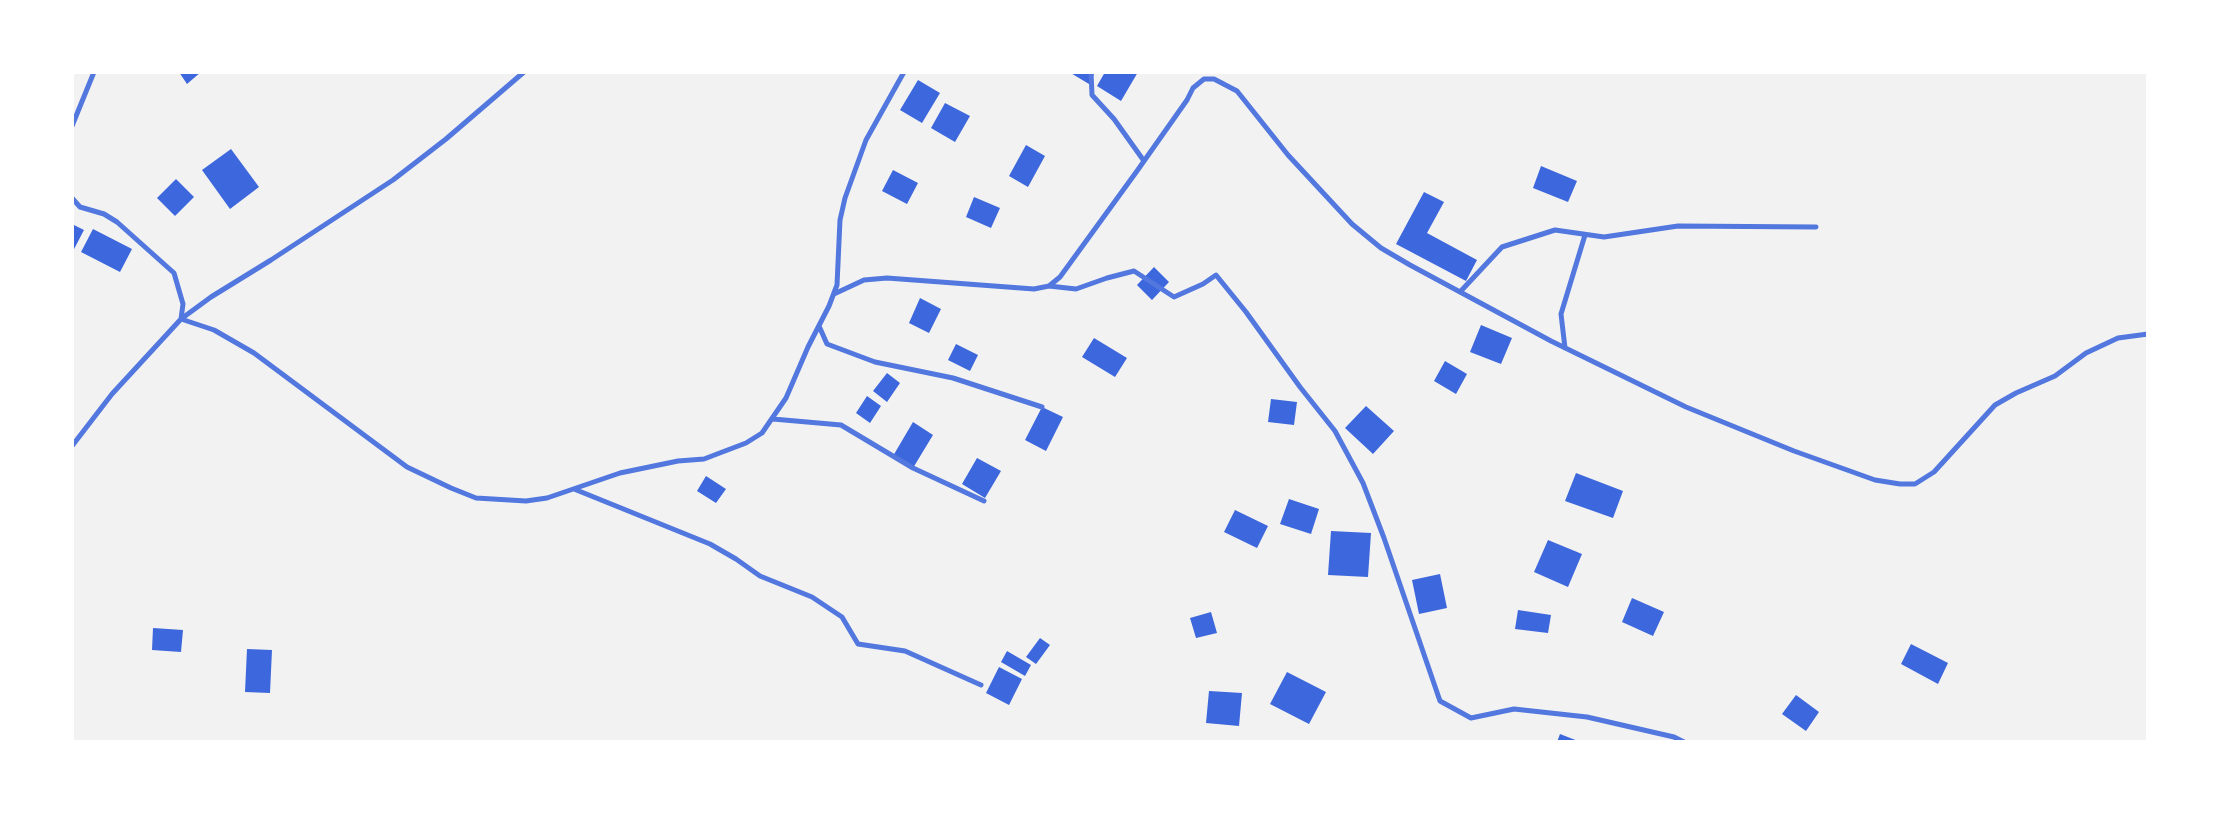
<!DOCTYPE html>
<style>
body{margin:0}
#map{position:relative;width:2220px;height:814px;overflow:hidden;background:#f2f2f2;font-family:Overpass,sans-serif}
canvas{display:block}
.frame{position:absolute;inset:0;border:74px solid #fff;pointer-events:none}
</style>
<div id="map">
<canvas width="2220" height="814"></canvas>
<div class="frame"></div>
</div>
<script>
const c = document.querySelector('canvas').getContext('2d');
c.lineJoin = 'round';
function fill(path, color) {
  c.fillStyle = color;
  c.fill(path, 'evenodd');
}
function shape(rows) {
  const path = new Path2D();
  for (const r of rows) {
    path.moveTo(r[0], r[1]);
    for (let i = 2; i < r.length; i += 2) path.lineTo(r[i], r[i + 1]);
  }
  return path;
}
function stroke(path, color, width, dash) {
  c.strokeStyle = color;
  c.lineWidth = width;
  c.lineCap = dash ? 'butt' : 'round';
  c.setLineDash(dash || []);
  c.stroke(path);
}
const building = shape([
 [179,72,201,72,187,84],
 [1069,72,1095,72,1089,84],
 [1105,72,1138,72,1121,101,1097,86],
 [918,80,940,93,922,123,900,110],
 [945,103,970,116,955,142,931,128],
 [1026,145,1045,156,1028,187,1009,176],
 [231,149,259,187,230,209,202,170],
 [1541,166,1577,181,1568,202,1533,188],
 [893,170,918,183,907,204,882,191],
 [176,179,194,197,175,216,157,198],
 [1424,192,1444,202,1427,233,1477,260,1466,281,1396,244],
 [974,197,1000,208,991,228,966,217],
 [72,224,84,230,72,253],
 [93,229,132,249,120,272,81,252],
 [1154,267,1169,282,1152,300,1137,285],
 [920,298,941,309,929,333,909,323],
 [1481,325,1512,338,1501,364,1470,352],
 [1094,338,1127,358,1115,377,1082,357],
 [956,344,978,355,970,371,948,360],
 [1445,361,1467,374,1456,394,1434,381],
 [887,373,900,383,887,402,873,391],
 [867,396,881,406,870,423,856,413],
 [1271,399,1297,402,1294,425,1268,422],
 [1366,406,1394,431,1373,454,1345,428],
 [1042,407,1063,417,1046,451,1025,440],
 [913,422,933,435,913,468,893,456],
 [977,458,1001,471,985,498,962,484],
 [1576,473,1623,491,1613,518,1565,501],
 [706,476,726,489,716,503,697,491],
 [1289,499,1319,509,1311,534,1280,524],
 [1235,510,1268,526,1257,548,1224,532],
 [1331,531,1371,533,1368,577,1328,575],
 [1548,540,1582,554,1568,587,1534,572],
 [1440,574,1447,608,1419,614,1412,580],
 [1632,598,1664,612,1653,636,1622,622],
 [1518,610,1551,615,1548,633,1515,629],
 [1211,612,1217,633,1196,638,1190,618],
 [153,628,183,630,181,652,152,650],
 [1040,638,1050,645,1036,664,1026,657],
 [1911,644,1948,663,1938,684,1901,664],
 [247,649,272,650,270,693,245,692],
 [1007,651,1031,665,1025,676,1001,662],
 [999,667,1022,679,1009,705,986,693],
 [1287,672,1326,692,1309,724,1270,704],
 [1209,691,1242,693,1239,726,1206,723],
 [1796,695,1819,712,1806,731,1782,714],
 [1560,734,1578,741,1578,742,1557,742]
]);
const minor = shape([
 [1091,72,1092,95,1114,119,1144,161],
 [72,126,94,72],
 [72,198,80,207,104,214,117,222,174,273,183,304,181,319,214,330,254,353,407,467,451,488,476,498,526,501,547,498,620,473,678,461,704,459,746,443,762,433,786,398,808,347,829,306,837,285,840,220,845,198,866,140,904,72],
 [1049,286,1076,289,1107,278,1134,271,1174,297,1203,284,1216,275,1246,312,1300,387,1335,431,1363,483,1384,538,1440,701,1471,718,1514,709,1587,717,1674,737,1684,742],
 [1460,292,1502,247,1555,230,1604,237,1678,226,1816,227],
 [834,294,864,280,887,278,1034,289,1049,286,1060,277,1137,171,1187,100,1193,88,1204,79,1214,79,1237,91,1288,155,1352,224,1381,248,1410,265,1551,341,1686,407,1794,451,1875,480,1900,484,1915,484,1934,472,1995,405,2016,393,2055,376,2086,353,2118,338,2148,334],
 [819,326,827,344,875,362,953,378,1042,407],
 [1565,348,1561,314,1585,235],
 [773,419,841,425,913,468,984,501],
 [72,446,112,394,181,319,211,297,271,260,393,180,446,139,524,72],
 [574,489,710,544,736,559,760,576,812,597,842,617,858,644,905,651,981,685]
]);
fill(building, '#3d67dc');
stroke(minor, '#5277de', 5);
</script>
